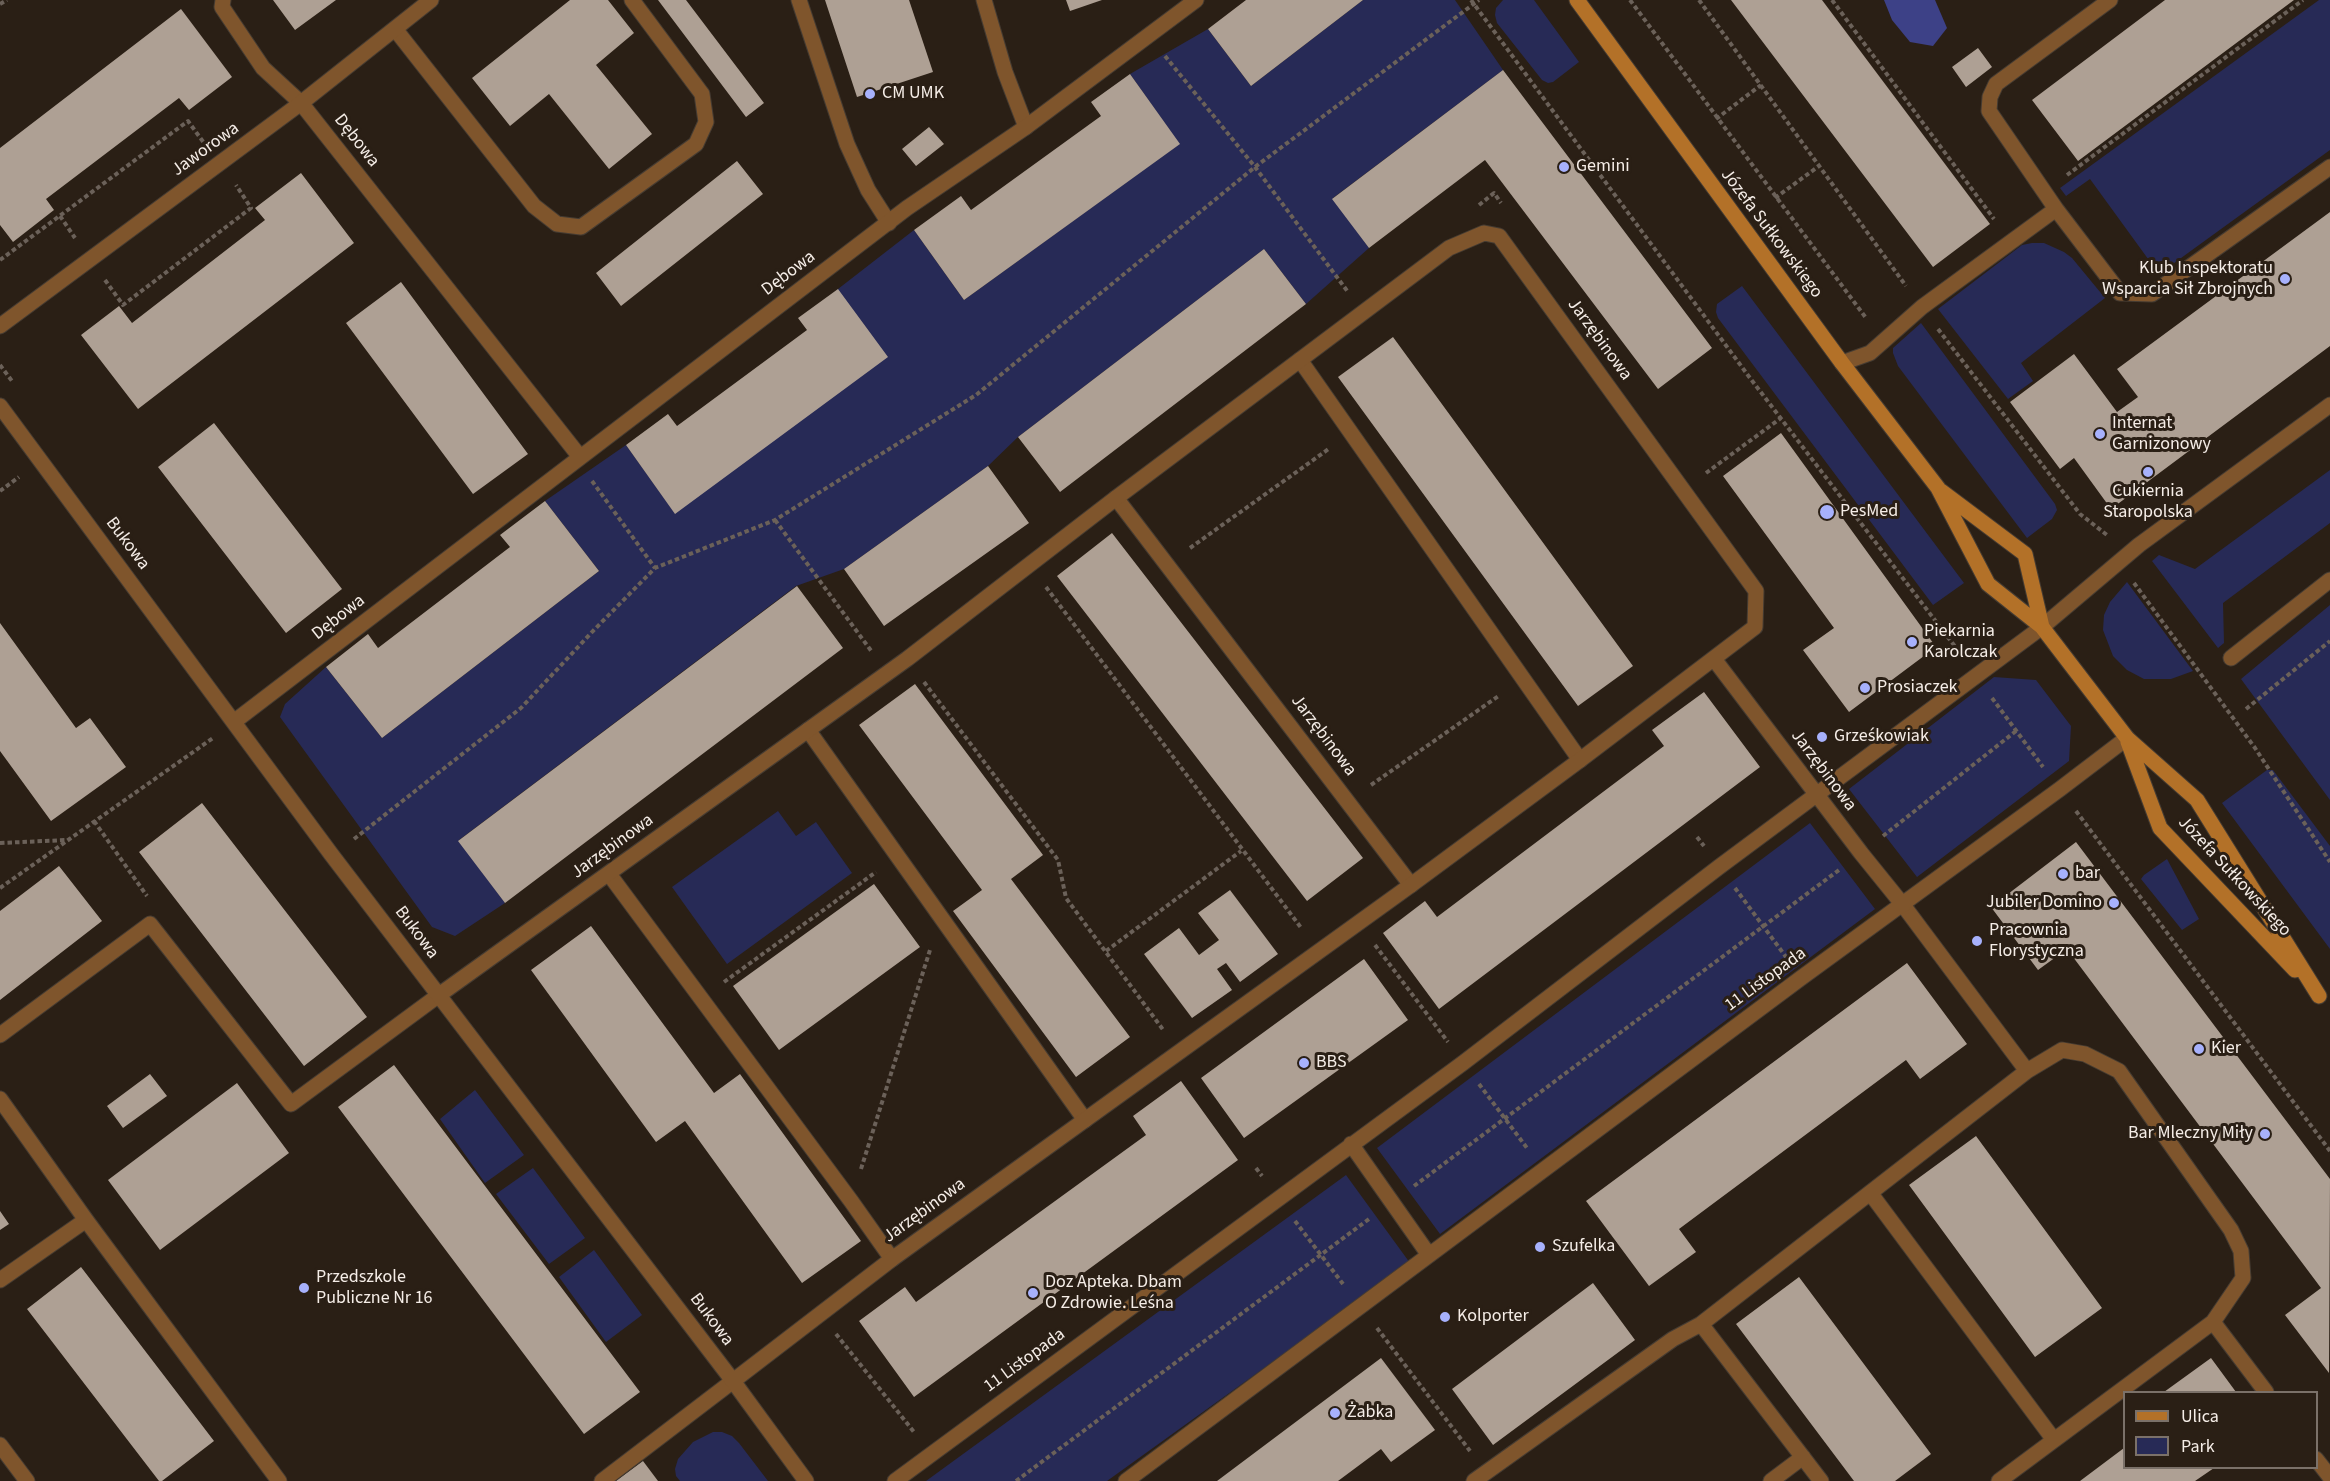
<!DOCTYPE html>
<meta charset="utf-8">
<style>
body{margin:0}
#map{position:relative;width:2330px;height:1481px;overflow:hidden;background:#2a1f15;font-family:"Source Sans 3",sans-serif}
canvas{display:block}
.legend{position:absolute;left:2123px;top:1391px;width:195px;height:78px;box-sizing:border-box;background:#2a1f15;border:2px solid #7b7169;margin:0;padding:8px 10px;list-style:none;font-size:18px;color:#f5ede7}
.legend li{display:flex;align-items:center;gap:12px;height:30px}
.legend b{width:30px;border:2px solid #7b7169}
</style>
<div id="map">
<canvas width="2330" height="1481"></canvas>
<ul class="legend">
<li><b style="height:8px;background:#b37128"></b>Ulica</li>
<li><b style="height:16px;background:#272a56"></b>Park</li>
</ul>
</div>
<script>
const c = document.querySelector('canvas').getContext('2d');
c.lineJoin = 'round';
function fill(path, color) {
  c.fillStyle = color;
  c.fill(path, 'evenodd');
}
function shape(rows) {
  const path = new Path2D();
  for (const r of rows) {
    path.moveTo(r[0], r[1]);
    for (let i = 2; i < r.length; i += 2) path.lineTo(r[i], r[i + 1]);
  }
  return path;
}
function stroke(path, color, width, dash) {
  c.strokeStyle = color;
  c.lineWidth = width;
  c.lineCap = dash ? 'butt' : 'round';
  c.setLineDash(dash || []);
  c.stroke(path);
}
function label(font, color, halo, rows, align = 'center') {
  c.font = font + ' "Source Sans 3",sans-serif';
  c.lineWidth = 6;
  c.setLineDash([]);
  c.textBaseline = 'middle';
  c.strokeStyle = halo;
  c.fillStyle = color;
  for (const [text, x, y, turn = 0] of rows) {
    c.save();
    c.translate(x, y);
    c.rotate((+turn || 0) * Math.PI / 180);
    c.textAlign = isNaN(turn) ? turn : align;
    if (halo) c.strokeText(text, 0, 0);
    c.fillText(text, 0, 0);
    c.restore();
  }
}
const green = shape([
 [1363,0,1455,0,1503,70,1333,198,1369,248,1306,304,1264,249,1018,437,988,466,844,569,796,586,459,840,505,903,455,936,432,927,280,717,285,704,326,667,382,738,599,571,545,501,626,445,675,513,838,289,914,230,964,300,1179,144,1130,74,1208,29,1251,86],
 [1503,0,1534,0,1579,62,1553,82,1548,83,1542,80,1497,23,1495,15,1496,8],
 [2319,0,2330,0,2330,150,2159,274,2090,179,2066,196,2060,188],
 [2032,243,2044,243,2064,252,2072,258,2105,298,2021,363,2033,381,2008,399,1938,309,2022,245],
 [1742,286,1964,583,1933,605,1718,318,1716,312,1717,304],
 [1921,323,2055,504,2057,510,2052,519,2027,538,1898,366,1893,353,1893,348],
 [2330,470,2330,523,2223,603,2224,643,2218,648,2152,561,2159,555,2195,569],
 [2127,582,2193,671,2171,679,2144,679,2127,670,2113,656,2103,630,2104,615,2110,602],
 [2330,605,2330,800,2241,679],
 [1994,677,2036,680,2071,726,2069,761,1917,877,1849,789],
 [2267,770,2273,770,2330,846,2330,949,2222,803],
 [778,811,796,836,816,822,852,873,727,964,672,887],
 [1810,823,1875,909,1440,1234,1377,1148],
 [2167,859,2199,919,2182,930,2141,879,2144,875],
 [475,1090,524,1155,485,1183,440,1119],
 [533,1168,585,1238,549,1264,496,1194],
 [1346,1175,1410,1263,1107,1481,926,1481],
 [594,1250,642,1315,606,1342,559,1277],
 [713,1432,722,1432,732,1436,739,1443,768,1481,680,1481,676,1476,675,1469,678,1459,693,1442]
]);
const forest = shape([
 [1884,0,1935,0,1947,28,1933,46,1910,42,1892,20]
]);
const building = shape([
 [273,0,336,0,295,30],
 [570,0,608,0,634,33,596,65,652,134,609,169,549,94,510,126,472,78],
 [658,0,686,0,764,103,746,117],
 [825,0,909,0,933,72,857,97],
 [1066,0,1102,0,1070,11],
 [1246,0,1363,0,1251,86,1208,29],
 [1731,0,1822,0,1990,224,1933,267],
 [2165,0,2294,0,2078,161,2032,100],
 [181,9,232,77,189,110,179,98,46,199,54,210,13,242,0,225,0,148],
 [1978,48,1992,67,1966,87,1952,67],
 [1503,70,1712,348,1658,389,1485,160,1369,248,1332,199],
 [1130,74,1180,144,964,300,914,230,961,196,971,210,1101,116,1091,102],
 [929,127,944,144,916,166,902,149],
 [737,161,763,194,621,306,596,273],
 [301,173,354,243,138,409,81,335,119,306,132,323,265,220,255,208],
 [2330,212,2330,346,2111,509,2074,458,2060,469,2010,402,2074,354,2117,412,2138,397,2117,369],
 [1264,249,1306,304,1060,492,1018,437],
 [401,282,528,454,473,494,346,323],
 [838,289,888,357,675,514,626,445,668,414,677,426,807,330,798,318],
 [1393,337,1633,666,1578,706,1338,377],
 [214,423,342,589,286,633,158,467],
 [1781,433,1936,647,1849,712,1803,650,1834,628,1723,476],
 [988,466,1029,523,884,626,844,569],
 [545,501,599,571,382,738,326,667,368,634,378,648,510,547,500,535],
 [1112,533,1363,858,1307,901,1057,576],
 [797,586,843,648,505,903,458,841],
 [0,623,76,728,90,718,126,767,51,821,0,751],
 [915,684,1043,855,1011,879,1130,1037,1076,1077,953,911,982,890,859,725],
 [1704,692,1760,767,1439,1009,1383,933,1425,901,1437,917,1664,746,1652,730],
 [202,803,367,1017,304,1066,139,852],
 [2076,842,2330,1179,2329,1373,2285,1315,2321,1288,2067,949,2038,970,1991,907],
 [59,866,102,921,0,1000,0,911],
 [874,884,920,947,779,1050,733,986],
 [1230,890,1278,954,1240,982,1226,963,1217,969,1232,990,1192,1018,1144,954,1179,928,1199,955,1219,940,1198,913],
 [591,926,714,1093,740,1074,861,1241,802,1283,685,1121,656,1142,531,970],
 [1364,959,1408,1020,1244,1138,1201,1078],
 [1907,963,1967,1044,1920,1079,1906,1060,1679,1229,1696,1252,1649,1286,1586,1201],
 [394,1065,640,1392,584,1434,338,1107],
 [150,1074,167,1096,123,1128,107,1106],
 [1181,1081,1238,1160,914,1397,859,1321,905,1287,916,1302,1146,1135,1133,1116],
 [237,1083,289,1153,160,1250,108,1180],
 [1976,1136,2102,1308,2035,1357,1909,1185],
 [0,1211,9,1224,0,1230],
 [81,1267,214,1441,162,1481,159,1481,27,1309],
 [1799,1277,1931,1454,1895,1481,1854,1481,1736,1324],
 [1593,1283,1635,1340,1493,1445,1452,1389],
 [1381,1358,1435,1430,1391,1462,1381,1449,1338,1481,1217,1481],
 [2211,1358,2236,1392,2164,1392],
 [2124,1448,2124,1468,2214,1468,2195,1481,2080,1481],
 [643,1461,658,1481,616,1481]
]);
const path = shape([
 [1471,0,1750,378,1960,653],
 [1630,0,1866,318],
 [1699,0,1906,286],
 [1832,0,1994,219],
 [0,4,7,0],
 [1165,56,1255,167,1348,292],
 [1716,119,1761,85],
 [2067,175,2303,0],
 [1775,198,1819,166],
 [1479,205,1494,193,1501,203],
 [60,216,75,238],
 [0,260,188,121,204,143],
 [105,280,123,305,251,208,236,185],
 [1938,329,2080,514,2107,535],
 [0,365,12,381],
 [1706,473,1781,418],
 [592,481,655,568],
 [0,491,19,477],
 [775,520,872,652],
 [1190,548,1330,448],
 [2134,583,2255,748,2330,862],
 [1046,587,1302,929],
 [924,682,1058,860,1066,898,1164,1031],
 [1992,698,2043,767],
 [2246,709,2330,641],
 [1371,785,1500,695],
 [2076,811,2330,1151],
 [94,821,147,896],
 [1883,836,2016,731],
 [1697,837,1704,846],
 [354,839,521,708,593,631,655,568,775,520,976,395,1255,167,1479,0],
 [0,843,67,840],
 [0,888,213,738],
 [1735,888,1786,957],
 [1375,945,1448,1042],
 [1106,951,1241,851],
 [724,982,876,872],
 [1479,1084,1527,1148],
 [1256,1168,1262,1176],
 [861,1169,930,950],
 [1414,1186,1839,870],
 [1295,1221,1343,1284],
 [1377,1328,1470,1451],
 [836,1334,914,1432],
 [1016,1481,1369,1219]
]);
const lane = shape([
 [223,0,222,7,263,68,301,103],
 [799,0,847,144,868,190,889,223],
 [984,0,1005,72,1026,127],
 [395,29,534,206,557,224,581,227,696,144,706,122,702,94,632,0],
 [2056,209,2120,293,2152,294,2330,167],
 [1300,360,1580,760],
 [1842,363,1870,353,1922,307,2056,209,1989,111,1990,97,1996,84,2110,0],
 [1116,498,1411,885],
 [2231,658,2330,580],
 [808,730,1085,1120],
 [609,874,851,1201,892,1259],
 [1903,905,2027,1071],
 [0,1035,150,924,291,1104,439,995],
 [0,1099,86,1220,279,1481],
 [1871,1194,2054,1440],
 [0,1280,86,1220],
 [1701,1324,1821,1481],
 [2316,1459,2330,1477],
 [602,1481,733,1381],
 [1474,1481,1673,1339,1701,1324,2027,1071,2062,1050,2085,1054,2119,1071,2231,1230,2241,1251,2243,1278,2213,1322],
 [1771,1481,1803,1457],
 [1999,1481,2213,1322,2266,1392]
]);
const street = shape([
 [301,103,580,457],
 [0,326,301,103,431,0],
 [0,406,331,854,733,1381,806,1481],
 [1714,659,1861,853,1903,905],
 [235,721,907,208,1026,127,1196,0],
 [439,995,907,659,1116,498,1449,248,1484,233,1499,236,1756,591,1755,627,1580,760,1411,885,892,1259,733,1381],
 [1351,1144,1429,1255],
 [0,1445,27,1481],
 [895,1481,1463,1063,1719,867,2042,627,2139,545,2330,405],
 [1126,1481,1801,978,2060,789,2127,738]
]);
const secondary = shape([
 [1577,0,1842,363,1938,488,1988,584,2042,627,2127,738,2197,800,2319,996],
 [1941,491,2025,554,2042,627],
 [2128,742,2160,828,2295,970]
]);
const markers = [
 [870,94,6,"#a7b1fc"],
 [1564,167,6,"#a7b1fc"],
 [2285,279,6,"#a7b1fc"],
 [2100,434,6,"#a7b1fc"],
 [2148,472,6,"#a7b1fc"],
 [1827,512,8,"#a7b1fc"],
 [1912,642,6,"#a7b1fc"],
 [1865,688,6,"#a7b1fc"],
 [1822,737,6,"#a7b1fc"],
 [2063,874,6,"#a7b1fc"],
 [2114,903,6,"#a7b1fc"],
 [1977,941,6,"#a7b1fc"],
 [2199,1049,6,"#a7b1fc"],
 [1304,1063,6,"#a7b1fc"],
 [2265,1134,6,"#a7b1fc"],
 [1540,1247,6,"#a7b1fc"],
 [304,1288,6,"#a7b1fc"],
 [1033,1293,6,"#a7b1fc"],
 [1445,1317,6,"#a7b1fc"],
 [1335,1413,6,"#a7b1fc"]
];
const poiNames = [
 ["CM UMK",882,94],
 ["Gemini",1576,167],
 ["Klub Inspektoratu",2273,269,"right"],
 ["Wsparcia Sił Zbrojnych",2273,290,"right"],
 ["Internat",2112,424],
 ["Garnizonowy",2112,445],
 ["Cukiernia",2148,492,"center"],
 ["Staropolska",2148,513,"center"],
 ["PesMed",1840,512],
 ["Piekarnia",1924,632],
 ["Karolczak",1924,653],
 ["Prosiaczek",1877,688],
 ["Grześkowiak",1834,737],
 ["bar",2075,874],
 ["Jubiler Domino",2102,903,"right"],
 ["Pracownia",1989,931],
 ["Florystyczna",1989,952],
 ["Kier",2211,1049],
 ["BBS",1316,1063],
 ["Bar Mleczny Miły",2253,1134,"right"],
 ["Szufelka",1552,1247],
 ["Przedszkole",316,1278],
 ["Publiczne Nr 16",316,1299],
 ["Doz Apteka. Dbam",1045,1283],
 ["O Zdrowie. Leśna",1045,1304],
 ["Kolporter",1457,1317],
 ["Żabka",1347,1413]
];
const streetNames = [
 ["Dębowa",356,141,52],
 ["Jaworowa",206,150,-36],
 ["Józefa Sułkowskiego",1771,234,53],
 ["Dębowa",789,274,-37],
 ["Jarzębinowa",1599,340,54],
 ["Bukowa",127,544,53],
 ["Dębowa",339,618,-38],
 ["Jarzębinowa",1323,736,53],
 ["Jarzębinowa",1823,771,53],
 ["Jarzębinowa",613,847,-36],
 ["Józefa Sułkowskiego",2234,877,47],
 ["Bukowa",416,933,53],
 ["11 Listopada",1766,980,-36],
 ["Jarzębinowa",925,1211,-36],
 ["Bukowa",711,1320,53],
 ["11 Listopada",1025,1361,-36]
];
fill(green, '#272a56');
fill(forest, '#3d4187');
fill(building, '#aea094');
stroke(lane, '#463c32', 17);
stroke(street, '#463c32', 17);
stroke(secondary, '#463c32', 17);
stroke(path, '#6b6159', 4, [4.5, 3]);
stroke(lane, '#7f552c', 15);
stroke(street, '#7f552c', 15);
stroke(secondary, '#b37128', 15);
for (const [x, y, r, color] of markers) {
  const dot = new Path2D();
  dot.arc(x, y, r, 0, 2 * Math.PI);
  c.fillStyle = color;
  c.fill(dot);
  stroke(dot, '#2a1f15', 2);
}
label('18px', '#f5ede7', '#2a1f15', poiNames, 'left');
label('18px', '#f5ede7', '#2a1f15', streetNames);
</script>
